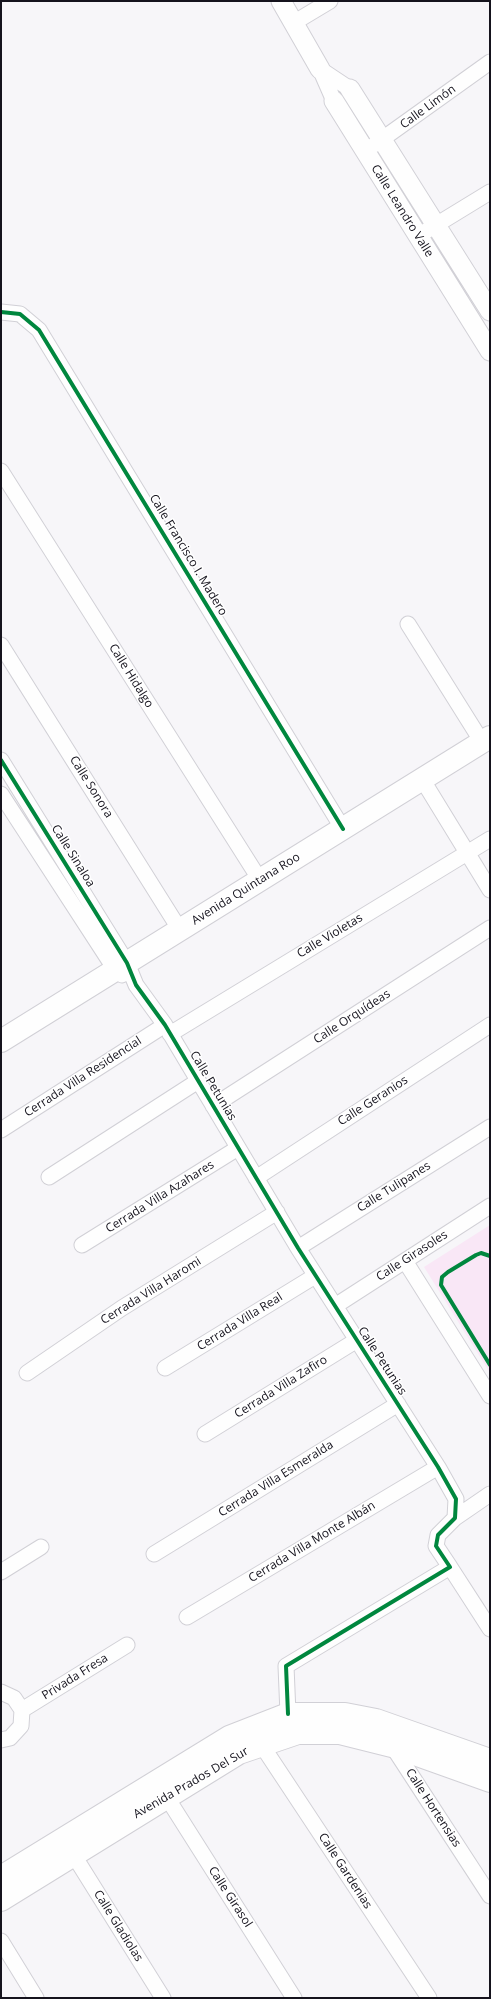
<!DOCTYPE html>
<meta charset="utf-8">
<style>
body{margin:0}
#map{position:relative;width:491px;height:1999px;overflow:hidden;background:#f7f6f9;font-family:"Open Sans",sans-serif}
canvas{display:block}
.frame{position:absolute;inset:0;border:2px solid #15131d;pointer-events:none}
</style>
<div id="map">
<canvas width="491" height="1999"></canvas>
<div class="frame"></div>
</div>
<script>
const c = document.querySelector('canvas').getContext('2d');
c.lineJoin = 'round';
function fill(path, color) {
  c.fillStyle = color;
  c.fill(path, 'evenodd');
}
function shape(rows) {
  const path = new Path2D();
  for (const r of rows) {
    path.moveTo(r[0], r[1]);
    for (let i = 2; i < r.length; i += 2) path.lineTo(r[i], r[i + 1]);
  }
  return path;
}
function stroke(path, color, width, dash) {
  c.strokeStyle = color;
  c.lineWidth = width;
  c.lineCap = dash ? 'butt' : 'round';
  c.setLineDash(dash || []);
  c.stroke(path);
}
function label(font, color, halo, rows, align = 'center') {
  c.font = font + ' "Open Sans",sans-serif';
  c.lineWidth = 3;
  c.setLineDash([]);
  c.textBaseline = 'middle';
  c.strokeStyle = halo;
  c.fillStyle = color;
  for (const [text, x, y, turn = 0] of rows) {
    c.save();
    c.translate(x, y);
    c.rotate((+turn || 0) * Math.PI / 180);
    c.textAlign = isNaN(turn) ? turn : align;
    if (halo) c.strokeText(text, 0, 0);
    c.fillText(text, 0, 0);
    c.restore();
  }
}
const green = shape([
 [490,1225,490,1373,424,1267]
]);
const minor = shape([
 [295,22,330,1],
 [320,69,350,89],
 [320,69,334,101],
 [374,145,490,62],
 [418,236,490,192],
 [1,312,20,314,39,330,343,829],
 [1,471,260,880],
 [408,624,482,742],
 [1,645,180,930],
 [1,760,127,963,136,985,165,1025,298,1248,438,1467,456,1499,455,1518,438,1535,436,1546,450,1567,286,1666,288,1714],
 [422,779,490,890],
 [1,794,116,971,122,975],
 [170,1034,490,839],
 [213,1106,490,928],
 [1,1130,165,1025],
 [49,1177,198,1081],
 [256,1178,490,1025],
 [82,1245,238,1148],
 [298,1248,490,1127],
 [405,1261,490,1396],
 [335,1306,490,1206],
 [165,1368,315,1276],
 [27,1373,122,1308,277,1212],
 [205,1434,357,1340],
 [455,1518,490,1494],
 [154,1554,398,1404],
 [450,1567,490,1629],
 [1,1572,41,1547],
 [187,1617,438,1467],
 [1,1692,14,1698,22,1710,21,1726,10,1738,1,1740],
 [22,1710,127,1645],
 [261,1744,429,1998],
 [391,1744,490,1896],
 [166,1796,294,1998],
 [73,1854,163,1998],
 [1,1941,36,1998]
]);
const tertiary = shape([
 [281,1,320,69],
 [350,89,490,311],
 [334,101,490,351]
]);
const secondary = shape([
 [1,1041,490,737],
 [1,1877,229,1737,288,1714,345,1714,376,1720,490,1760],
 [1,1900,239,1753,298,1733,340,1733,392,1746,490,1781]
]);
const cycleway = shape([
 [1,312,20,314,39,330,343,829],
 [1,760,127,963,136,985,165,1025,298,1248,438,1467,456,1499,455,1518,438,1535,436,1546,450,1567,286,1666,288,1714],
 [490,1256,481,1253,476,1255,448,1272,442,1277,441,1285,490,1365]
]);
const streetNames = [
 ["Calle Limón",428,107,-36],
 ["Calle Leandro Valle",402,211,58],
 ["Calle Francisco I. Madero",188,555,59],
 ["Calle Hidalgo",131,676,58],
 ["Calle Sonora",91,787,58],
 ["Calle Sinaloa",73,856,58],
 ["Avenida Quintana Roo",246,889,-32],
 ["Calle Violetas",330,936,-31],
 ["Calle Orquídeas",352,1017,-33],
 ["Cerrada Villa Residencial",83,1077,-33],
 ["Calle Petunias",213,1086,59],
 ["Calle Geranios",373,1101,-33],
 ["Calle Tulipanes",394,1187,-32],
 ["Cerrada Villa Azahares",160,1197,-32],
 ["Calle Girasoles",412,1256,-33],
 ["Cerrada Villa Haromi",151,1291,-32],
 ["Cerrada Villa Real",240,1322,-32],
 ["Calle Petunias",382,1361,57],
 ["Cerrada Villa Zafiro",281,1387,-32],
 ["Cerrada Villa Esmeralda",276,1479,-32],
 ["Cerrada Villa Monte Albán",312,1542,-31],
 ["Privada Fresa",75,1677,-32],
 ["Avenida Prados Del Sur",191,1783,-30],
 ["Calle Hortensias",433,1808,57],
 ["Calle Gardenias",345,1871,57],
 ["Calle Girasol",230,1897,57],
 ["Calle Gladiolas",118,1926,58]
];
fill(green, '#f9e7f6');
stroke(minor, '#d1d0d6', 17);
stroke(tertiary, '#d1d0d6', 21);
stroke(secondary, '#d1d0d6', 24);
stroke(minor, '#fefefe', 15);
stroke(tertiary, '#fefefe', 19);
stroke(secondary, '#fefefe', 22);
stroke(cycleway, '#00873e', 4);
label('12px', '#15131d', '#fff', streetNames);
</script>
